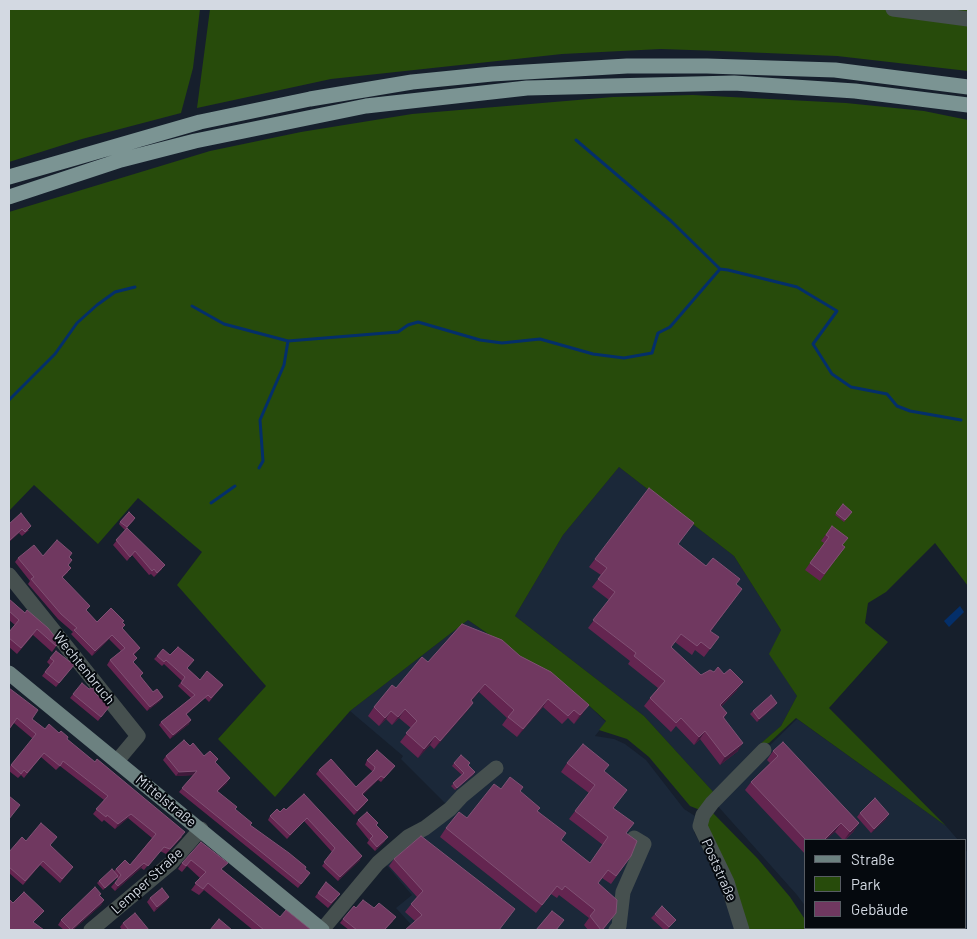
<!DOCTYPE html>
<meta charset="utf-8">
<style>
body{margin:0}
#map{position:relative;width:977px;height:939px;overflow:hidden;background:#161f2c;font-family:Barlow,sans-serif}
canvas{display:block}
.frame{position:absolute;inset:0;border:10px solid #d3d9e2;pointer-events:none}
.legend{position:absolute;left:804px;top:839px;width:162px;height:90px;box-sizing:border-box;background:#05090e;border:1px solid #575c63;margin:0;padding:6px 9px;list-style:none;font-size:15px;color:#d3d9e2}
.legend li{display:flex;align-items:center;gap:10px;height:25px}
.legend b{width:25px;border:1px solid #575c63}
</style>
<div id="map">
<canvas width="977" height="939"></canvas>
<div class="frame"></div>
<ul class="legend">
<li><b style="height:6px;background:#6c8180"></b>Straße</li>
<li><b style="height:14px;background:#274b0b"></b>Park</li>
<li><b style="height:14px;background:#703860"></b>Gebäude</li>
</ul>
</div>
<script>
const c = document.querySelector('canvas').getContext('2d');
c.lineJoin = 'round';
function fill(path, color) {
  c.fillStyle = color;
  c.fill(path, 'evenodd');
}
function shape(rows) {
  const path = new Path2D();
  for (const r of rows) {
    path.moveTo(r[0], r[1]);
    for (let i = 2; i < r.length; i += 2) path.lineTo(r[i], r[i + 1]);
  }
  return path;
}
function stroke(path, color, width, dash) {
  c.strokeStyle = color;
  c.lineWidth = width;
  c.lineCap = dash ? 'butt' : 'round';
  c.setLineDash(dash || []);
  c.stroke(path);
}
function label(font, color, halo, rows, align = 'center') {
  c.font = font + ' Barlow,sans-serif';
  c.lineWidth = 4;
  c.setLineDash([]);
  c.textBaseline = 'middle';
  c.strokeStyle = halo;
  c.fillStyle = color;
  for (const [text, x, y, turn = 0] of rows) {
    c.save();
    c.translate(x, y);
    c.rotate((+turn || 0) * Math.PI / 180);
    c.textAlign = isNaN(turn) ? turn : align;
    if (halo) c.strokeText(text, 0, 0);
    c.fillText(text, 0, 0);
    c.restore();
  }
}
const built = shape([
 [619,467,734,556,781,630,770,654,797,696,781,726,760,745,769,743,716,795,644,716,515,616,563,535],
 [468,620,560,686,564,682,606,722,595,736,614,739,625,744,646,760,684,809,695,816,694,832,739,916,742,930,416,930,396,908,412,895,383,861,452,810,401,759,403,756,350,711],
 [797,719,946,826,958,840,806,840,806,907,797,895,716,804,765,750],
 [966,850,968,853,968,930,821,930,820,928,966,928]
]);
const green = shape([
 [9,9,200,9,193,68,181,113,82,139,9,162],
 [210,9,968,9,968,71,837,56,719,51,661,49,562,54,331,79,197,108],
 [693,95,846,103,924,111,968,120,968,586,935,543,886,592,868,603,865,623,888,642,829,708,946,826,796,718,769,743,759,745,781,726,797,696,769,654,781,630,734,556,619,467,563,535,515,616,644,716,716,795,700,810,690,806,649,757,627,739,599,730,606,721,564,683,546,674,468,620,350,711,275,797,218,739,266,686,177,585,202,552,138,498,98,544,34,485,9,511,9,212,210,151,301,132,412,114,613,97],
 [713,813,758,859,790,897,806,921,806,928,812,930,748,930,706,823]
]);
const water = shape([
 [960,606,964,612,949,627,944,621]
]);
const stream = shape([
 [576,140,671,221,720,269],
 [192,306,224,324,288,341,398,332,408,325,418,322,480,340,502,343,540,339,593,354,624,358,652,353,658,333,670,327,720,269,728,270,797,287,837,311,813,344,832,374,851,387,887,394,897,406,910,411,961,420],
 [9,400,55,354,77,323,97,305,115,292,135,287],
 [259,468,263,461,260,420,284,365,288,341],
 [211,503,235,486]
]);
const minor = shape([
 [893,9,968,19],
 [9,575,138,736,117,761],
 [91,930,171,863,201,829],
 [322,930,378,863,408,837,425,828,450,809,462,796,496,768],
 [616,930,619,926,623,892,644,844,634,838],
 [742,930,727,882,700,826,703,815,712,803,764,750]
]);
const major = shape([
 [9,673,322,930]
]);
const highway = shape([
 [9,177,200,122,310,99,412,82,492,74,627,66,707,66,835,70,968,87],
 [9,197,121,160,195,141,366,106,527,88,734,83,855,91,968,105]
]);
const wall = shape([
 [843,504,852,512,844,522,835,515],
 [134,520,125,530,119,524,120,522],
 [9,524,29,530,22,536,19,533,9,542],
 [832,526,843,545,845,547,820,581,805,570,824,543,821,541],
 [127,528,162,569,154,577,151,574,149,575,132,555,127,561,113,545],
 [688,531,678,544,706,566,736,585,736,597,711,631,713,645,704,657,695,650,692,655,675,642,671,647,701,675,737,690,721,707,727,713,724,718,738,751,720,765,700,739,694,745,676,726,671,732,644,706,658,688,628,664,630,661,588,628,609,600,592,587,601,575,589,567,595,559],
 [72,553,69,557,68,572,62,578,86,611,97,622,123,623,125,625,122,628,140,648,134,655,134,663,143,673,140,676,160,701,147,711,107,665,110,660,121,651,109,639,92,656,71,634,73,632,58,619,28,584,30,581,15,562,18,558],
 [9,599,59,642,52,652,33,635,17,654,9,647,9,632,15,625,9,620],
 [462,624,583,713,574,724,568,718,562,724,543,707,517,737,502,725,507,718,479,692,471,701,473,703,467,711,434,749,430,745,418,758,400,742,411,728,399,718,392,725,386,719,379,726,368,716,374,707,396,688,428,662],
 [170,655,194,660,187,668,200,680,223,685,209,702,205,698,187,714,189,724,170,739,159,725,161,722,191,698,178,686,182,681,164,664,162,666,154,659,157,656],
 [50,658,74,665,56,687,42,676,50,665,47,662],
 [9,688,32,719,45,729,67,739,182,837,166,854,160,851,144,870,141,868,115,891,111,887,118,879,117,878,103,890,97,883,99,881,114,871,116,869,130,865,152,838,128,818,115,829,104,820,102,822,93,814,104,800,60,766,56,770,41,757,24,778,21,775,18,778,9,771,9,768,11,765,33,739,14,723,9,730],
 [73,694,106,711,98,721,70,698],
 [775,706,757,722,750,714,753,711],
 [773,751,859,823,853,832,845,840,843,840,835,832,806,840,806,855,745,790,751,782,770,763,767,760],
 [166,756,204,756,218,759,215,763,227,783,217,792,250,825,310,873,298,888,179,792,193,775,176,776,163,760],
 [367,760,395,766,381,782,378,780,363,794,365,804,354,815,316,774,319,770,356,787,372,773,372,771,365,765],
 [454,763,468,765,475,772,473,775,455,790,451,786,462,775,452,766],
 [567,763,604,771,614,808,626,833,631,856,611,884,602,878,598,883,616,913,603,930,588,930,584,925,589,918,559,895,557,898,551,894,536,913,440,837,446,828,467,818,501,789,520,792,538,811,561,840,590,863,603,845,569,819,589,793,561,772],
 [304,794,360,860,338,881,322,866,332,852,304,821,287,839,268,820,270,816,280,812,286,810],
 [860,813,886,819,871,833,857,817],
 [358,820,378,823,376,825,385,841,375,851,367,843,369,840,356,824],
 [26,841,50,845,73,867,60,883,40,865,23,885,9,873,9,852],
 [201,842,222,870,280,917,310,930,253,930,204,890,199,895,191,890,200,878,187,866,182,872,178,869,182,863],
 [394,859,500,930,405,930,415,921,405,912,417,897,389,866],
 [326,882,337,898,328,908,315,897],
 [100,896,104,900,101,905,73,930,64,930,58,925,61,920],
 [169,897,166,901,154,912,147,902,150,898],
 [356,908,374,908,393,921,385,930,349,930,340,923,343,919],
 [655,914,676,920,667,930,664,930,651,918],
 [123,923,149,930,122,930,120,927]
]);
const shadedWall = shape([
 [22,529,19,533,9,542,9,541],
 [112,635,109,639,92,656,95,651],
 [743,682,737,690,714,714,720,705],
 [485,684,479,692,465,709,471,700],
 [163,697,160,701,147,711,150,707],
 [548,699,543,707,517,737,523,729],
 [473,703,467,711,434,749,440,741],
 [777,703,775,706,757,722,759,719],
 [589,705,583,713,574,724,580,715],
 [405,709,399,718,392,725,398,717],
 [391,711,386,719,379,726,385,718],
 [191,720,189,724,170,739,173,735],
 [705,731,700,739,694,745,699,737],
 [435,736,430,745,418,758,424,749],
 [743,743,738,751,720,765,725,757],
 [197,771,194,775,176,776,179,772],
 [475,772,473,775,455,790,457,788],
 [381,776,378,780,360,798,362,794],
 [230,778,227,783,214,795,217,791],
 [368,800,365,804,354,815,357,811],
 [131,814,128,818,115,829,118,824],
 [889,814,886,819,871,833,874,829],
 [841,823,835,832,826,840,824,840],
 [859,823,853,832,844,840,850,832],
 [388,837,385,841,375,851,377,847],
 [362,856,360,860,338,881,340,877],
 [144,863,141,868,115,891,118,886],
 [169,897,166,901,154,912,157,907],
 [104,900,101,905,73,930,71,930]
]);
const building = shape([
 [649,488,694,523,678,544,706,566,713,558,740,579,736,584,742,589,710,631,719,637,710,649,701,642,697,646,681,634,671,647,701,675,710,670,714,672,718,667,724,674,730,669,743,682,720,705,727,713,723,717,743,743,725,757,705,731,699,737,681,718,676,723,650,698,665,681,634,656,636,653,593,620,615,592,598,579,607,568,595,559,649,488],
 [843,504,852,512,845,520,836,513,843,504],
 [129,512,135,518,127,527,120,522,129,512],
 [21,513,31,526,25,532,22,529,9,541,9,524,21,513],
 [832,526,848,538,842,545,845,547,824,574,810,563,829,537,826,535,832,526],
 [127,528,165,565,157,573,154,569,152,571,135,551,130,557,116,540,127,528],
 [57,540,72,553,69,557,72,560,68,565,71,568,62,577,90,606,86,610,97,622,111,608,124,621,122,622,125,625,122,628,140,648,133,654,137,658,133,662,143,673,140,676,153,692,157,689,163,697,150,707,110,660,125,648,112,635,95,651,74,630,77,628,61,614,31,579,34,577,18,558,34,545,43,556,57,540],
 [9,599,25,613,27,610,48,628,59,642,56,646,37,629,21,648,9,638,9,632,19,620,9,611,9,599],
 [462,624,502,640,520,656,551,672,589,705,580,715,574,710,568,716,548,699,523,729,508,717,514,710,485,684,471,700,473,703,440,741,435,736,424,749,406,733,417,721,405,709,398,717,391,711,385,718,374,707,392,685,396,688,422,657,428,662,462,624],
 [178,647,194,660,187,668,200,680,207,671,223,685,211,698,208,695,186,714,191,720,173,735,161,722,195,695,181,683,185,677,166,660,164,662,157,656,163,649,170,655,178,647],
 [56,651,74,665,59,683,45,672,54,661,50,658,56,651],
 [82,683,89,689,93,688,95,693,109,707,101,717,73,694,82,683],
 [9,688,38,710,32,719,45,729,49,724,59,733,61,731,68,737,67,739,95,762,97,759,185,832,170,849,164,847,148,866,144,863,118,886,115,883,121,875,116,869,125,860,130,865,156,834,131,814,118,824,107,815,106,817,96,809,108,796,63,761,60,766,44,753,27,773,24,770,21,774,11,765,36,734,17,718,9,729,9,688],
 [771,695,777,703,759,719,753,711,771,695],
 [184,740,190,746,193,743,204,756,210,751,218,759,215,762,230,778,217,791,237,807,235,809,252,823,250,825,289,853,306,867,305,869,310,873,301,884,182,788,197,771,179,772,166,756,184,740],
 [783,742,859,823,850,832,841,823,824,840,825,840,806,840,751,782,778,756,773,751,783,742],
 [583,744,609,765,604,771,627,790,613,808,634,823,626,833,637,841,631,856,616,876,608,870,598,883,617,900,616,913,602,930,601,930,590,916,595,910,565,886,562,890,557,886,542,905,446,828,459,812,467,818,494,784,501,789,510,777,523,787,520,791,540,808,537,811,566,833,561,840,590,863,608,837,575,811,595,785,567,763,583,744],
 [377,750,395,766,384,778,381,776,362,794,368,800,357,811,319,770,331,759,356,787,374,770,375,767,367,760,377,750],
 [461,755,470,763,468,765,475,772,457,788,453,783,464,773,454,763,461,755],
 [304,794,362,856,340,877,324,862,335,848,307,818,290,835,270,816,277,809,280,812,284,808,286,810,304,794],
 [9,796,20,805,9,819,9,796],
 [875,798,889,814,874,829,860,813,875,798],
 [367,812,378,823,376,825,388,837,377,847,370,839,373,836,358,820,367,812],
 [41,823,57,837,50,845,73,867,62,879,43,861,25,881,9,867,9,852,22,837,26,841,41,823],
 [421,836,515,909,499,930,439,930,438,929,437,930,405,930,422,915,411,904,423,891,394,859,421,836],
 [201,842,228,863,221,869,280,917,286,910,311,930,264,930,208,883,203,889,195,883,206,872,191,860,186,866,182,863,201,842],
 [112,869,118,876,105,888,99,881,112,869],
 [326,882,340,894,331,903,318,893,326,882],
 [95,887,101,894,99,895,104,900,71,930,61,920,95,887],
 [162,888,169,897,157,907,150,898,162,888],
 [24,892,44,911,33,922,44,930,11,930,9,928,9,899,13,903,24,892],
 [363,900,374,908,379,903,396,917,384,930,357,930,343,919,354,906,356,908,363,900],
 [662,906,676,920,669,927,655,914,662,906],
 [552,911,564,920,556,930,536,930,552,911],
 [135,913,149,930,129,930,123,923,135,913],
 [219,919,232,930,210,930,219,919],
 [895,928,898,928,900,930,892,930,895,928]
]);
const streetNames = [
 ["Wechtenbruch",84,668,51],
 ["Mittelstraße",166,801,39],
 ["Poststraße",719,870,66],
 ["Lemper Straße",147,881,-42]
];
fill(built, '#1b2839');
fill(green, '#274b0b');
fill(water, '#042f6a');
stroke(stream, '#042f6a', 3);
stroke(minor, '#46504f', 15);
stroke(major, '#6c8180', 15);
stroke(highway, '#7b9493', 15);
fill(wall, '#642550');
fill(shadedWall, '#401a3b');
fill(building, '#703860');
stroke(building, '#805174', 1);
label('14px', '#d3d9e2', '#05090e', streetNames);
</script>
